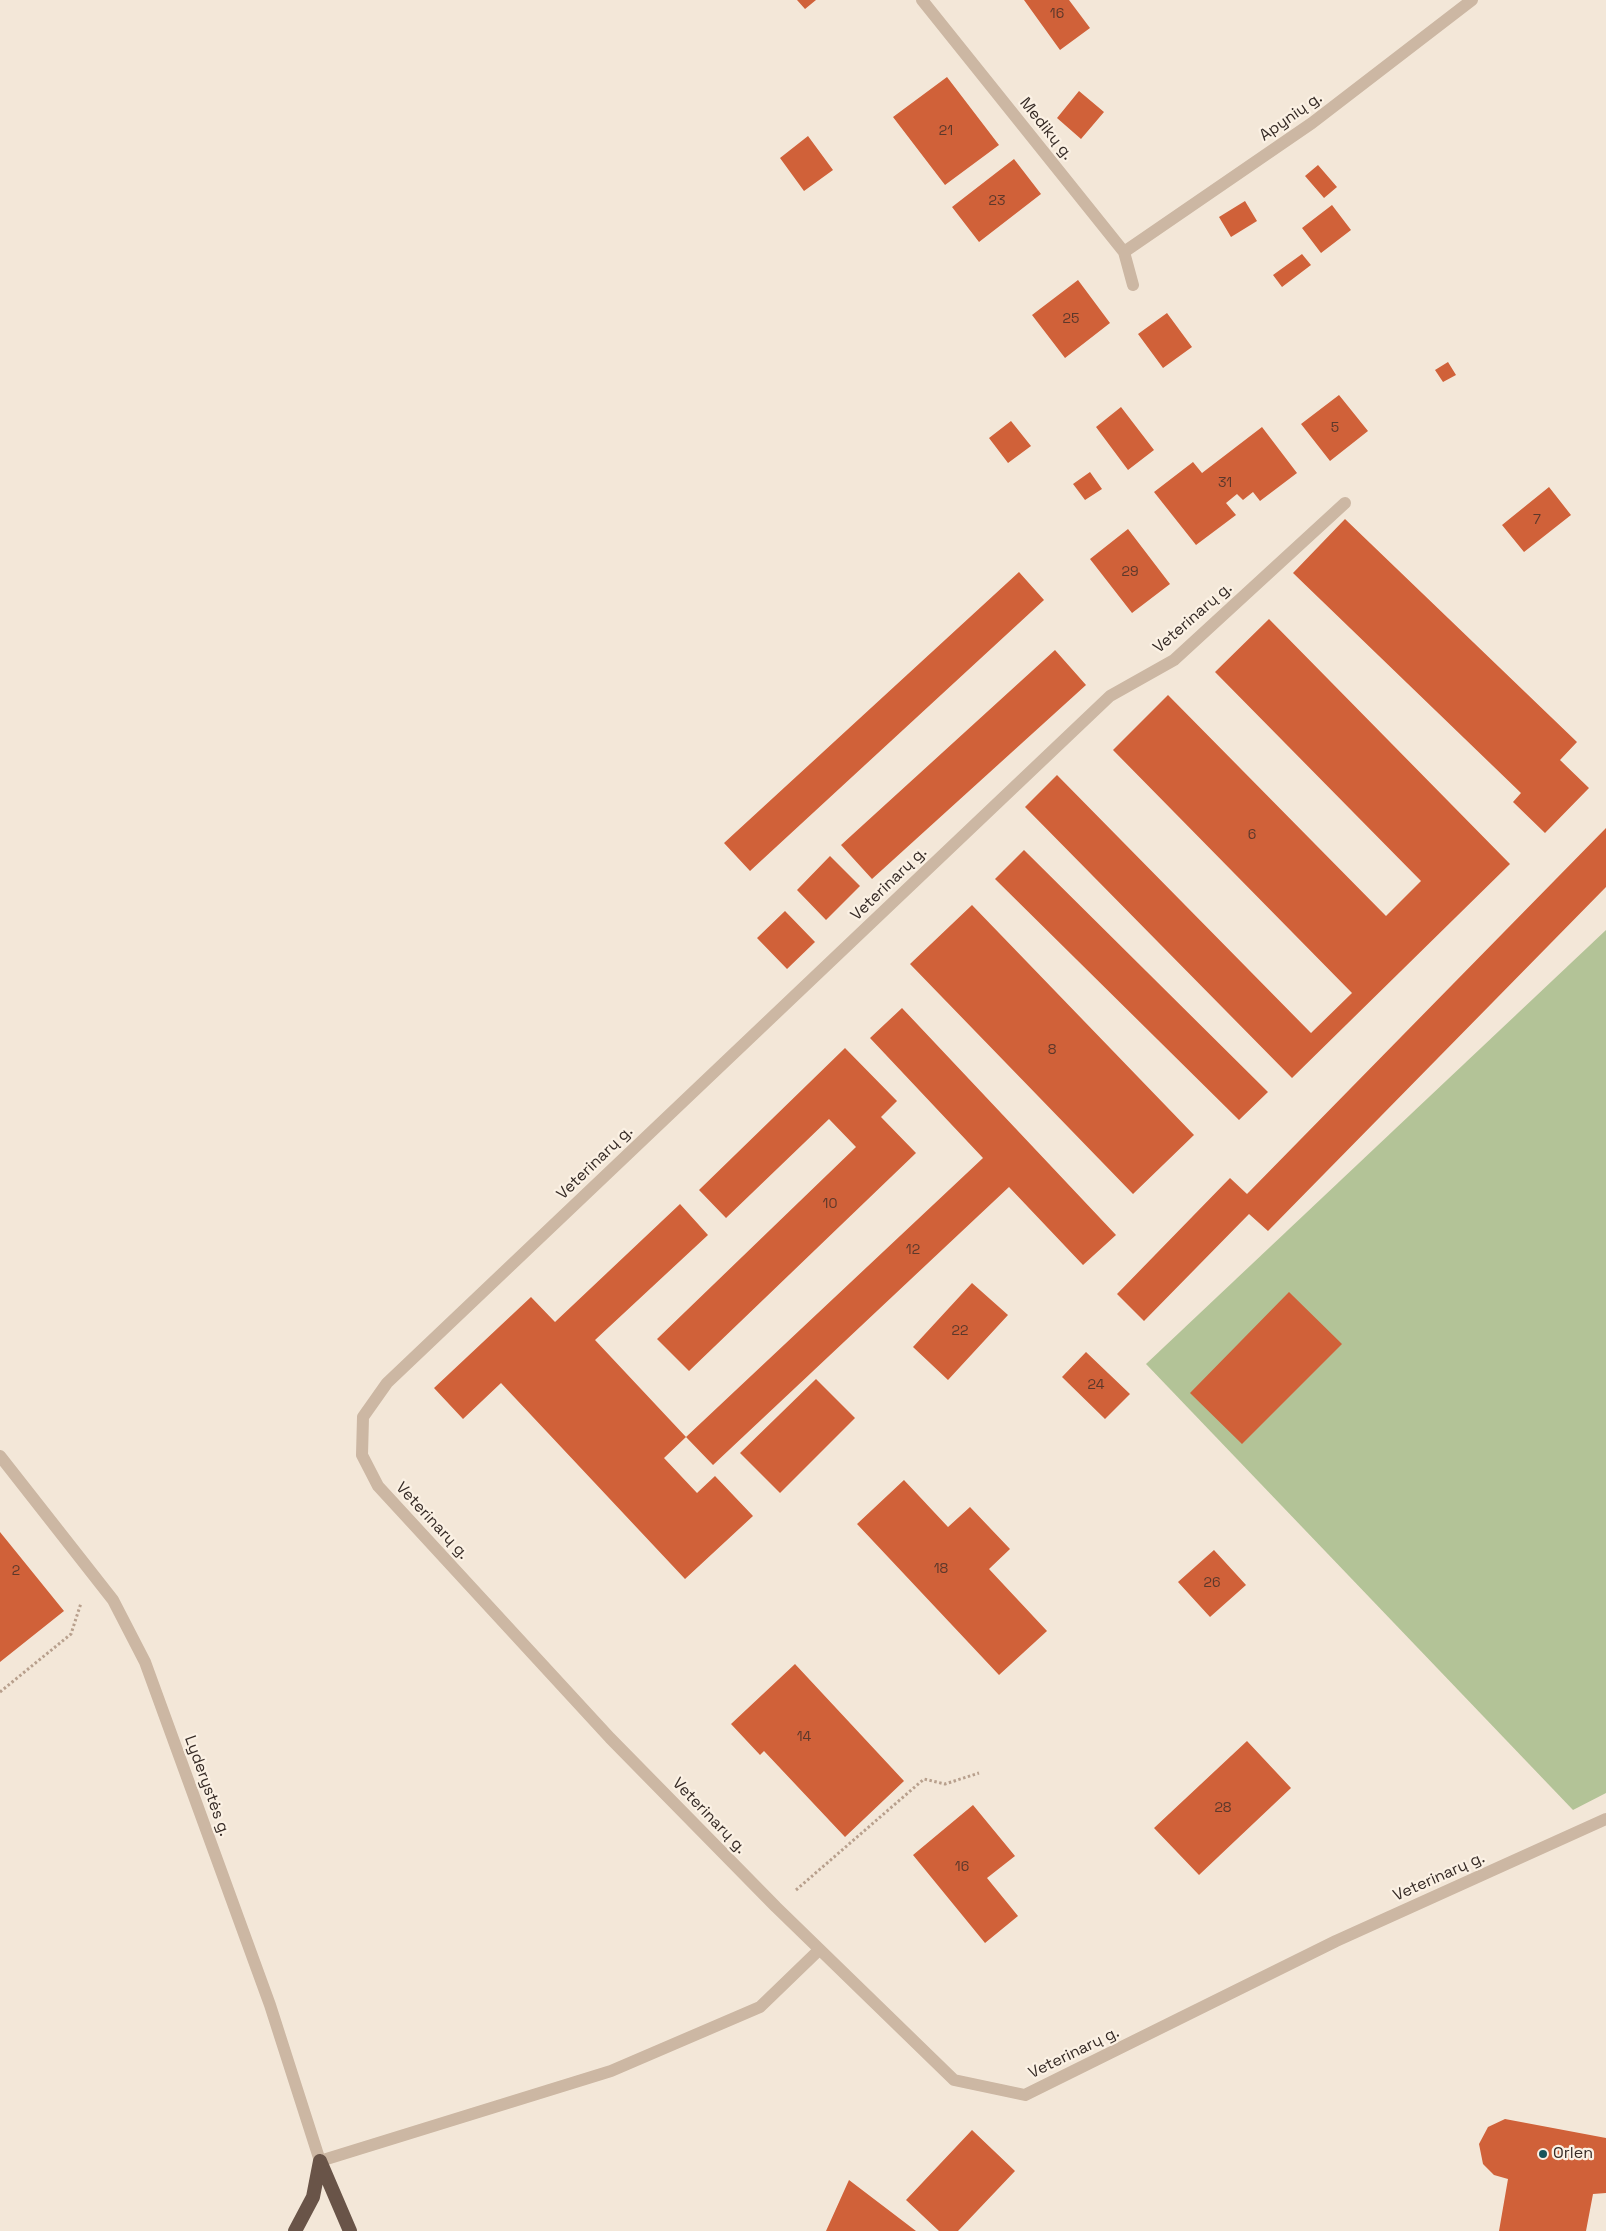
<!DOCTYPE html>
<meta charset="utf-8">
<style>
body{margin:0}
canvas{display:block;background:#f3e7d8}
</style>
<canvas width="1606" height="2231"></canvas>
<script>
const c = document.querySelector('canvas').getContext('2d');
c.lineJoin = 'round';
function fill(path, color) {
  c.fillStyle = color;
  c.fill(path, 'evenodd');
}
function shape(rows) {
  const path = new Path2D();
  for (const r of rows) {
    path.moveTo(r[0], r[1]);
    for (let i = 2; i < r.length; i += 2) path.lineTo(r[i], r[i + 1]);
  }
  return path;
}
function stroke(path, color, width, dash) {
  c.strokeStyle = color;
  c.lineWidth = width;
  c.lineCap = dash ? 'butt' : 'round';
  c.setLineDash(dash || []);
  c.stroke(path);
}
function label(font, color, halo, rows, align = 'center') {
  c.font = font + ' "Space Grotesk",sans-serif';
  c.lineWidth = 4.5;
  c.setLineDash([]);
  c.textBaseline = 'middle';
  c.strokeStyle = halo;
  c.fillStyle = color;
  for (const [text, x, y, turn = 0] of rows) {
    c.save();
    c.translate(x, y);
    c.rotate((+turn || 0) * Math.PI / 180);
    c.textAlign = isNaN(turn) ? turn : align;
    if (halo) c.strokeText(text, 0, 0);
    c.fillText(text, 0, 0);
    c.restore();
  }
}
const green = shape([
 [1606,930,1606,1793,1573,1810,1146,1364]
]);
const building = shape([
 [797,0,816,0,805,9],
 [1024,0,1069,0,1090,28,1060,50],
 [947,77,999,145,945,185,893,117],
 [1079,91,1104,112,1081,139,1057,118],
 [808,136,833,170,804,191,780,158],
 [1014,159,1041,194,979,242,952,207],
 [1318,165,1337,187,1324,198,1305,176],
 [1245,201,1257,221,1231,237,1219,217],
 [1332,205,1351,230,1321,253,1302,228],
 [1302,254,1311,265,1282,287,1273,275],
 [1078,280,1110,323,1065,358,1032,315],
 [1167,313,1192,347,1163,368,1138,334],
 [1448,362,1456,375,1443,382,1435,370],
 [1339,395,1368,431,1330,461,1301,424],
 [1121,407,1154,450,1128,470,1096,427],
 [1011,421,1031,446,1008,463,989,438],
 [1262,427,1297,473,1260,501,1253,492,1243,500,1237,494,1226,503,1236,515,1196,545,1154,492,1193,462,1202,473],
 [1090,472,1102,489,1085,500,1073,484],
 [1549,487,1571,515,1524,552,1502,525],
 [1345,519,1577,742,1560,760,1589,788,1545,833,1513,802,1521,793,1293,573],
 [1128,529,1170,584,1132,613,1090,559],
 [1019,572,1044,600,750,871,724,843],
 [1269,619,1510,864,1292,1078,1025,807,1057,775,1311,1033,1352,993,1113,750,1168,695,1386,916,1421,881,1215,672],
 [1055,650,1086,685,872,879,841,845],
 [1606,828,1606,887,1268,1231,1249,1214,1144,1321,1117,1294,1230,1178,1247,1194],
 [1024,850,1268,1092,1239,1120,995,879],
 [830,856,860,886,826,920,797,890],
 [972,905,1194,1135,1133,1194,910,964],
 [785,911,815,942,787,969,757,938],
 [902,1008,1116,1235,1083,1265,1009,1187,713,1465,686,1437,664,1458,697,1493,715,1476,753,1516,685,1579,501,1383,463,1419,434,1388,531,1297,555,1322,680,1204,708,1235,595,1340,686,1437,983,1158,870,1038],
 [845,1048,897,1101,881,1117,916,1153,689,1371,657,1339,856,1147,829,1119,726,1218,699,1190],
 [972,1283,1008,1315,948,1380,913,1347],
 [1289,1292,1342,1344,1242,1444,1190,1393],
 [1086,1352,1130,1394,1105,1419,1062,1377],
 [816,1379,855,1418,780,1493,740,1453],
 [904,1480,948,1527,970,1507,1010,1549,989,1569,1047,1631,999,1675,857,1524],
 [0,1532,64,1611,0,1662],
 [1214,1550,1246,1585,1210,1617,1178,1582],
 [795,1664,904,1781,845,1837,764,1751,760,1755,731,1724],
 [1247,1741,1291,1788,1199,1875,1154,1828],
 [973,1805,1015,1856,987,1878,1018,1916,985,1943,913,1855],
 [1505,2119,1606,2138,1606,2193,1593,2194,1586,2231,1499,2231,1508,2179,1494,2175,1483,2164,1479,2144,1488,2127],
 [972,2130,1015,2171,958,2231,939,2231,906,2200],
 [849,2180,916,2231,826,2231]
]);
const path = shape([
 [0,1692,71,1634,81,1603],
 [796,1890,924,1779,945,1784,979,1773]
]);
const minor = shape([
 [922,0,1124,252,1133,285],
 [1124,252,1312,123,1472,0],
 [1345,503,1174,660,1110,696,387,1383,363,1417,362,1455,378,1486,610,1738,776,1907,954,2080,1025,2095,1336,1941,1606,1819],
 [0,1456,113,1600,145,1662,270,2005,320,2161,611,2071,760,2007,819,1950]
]);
const trunk = shape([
 [320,2161,350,2231],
 [295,2231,313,2197,320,2161]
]);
const markers = [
 [1543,2154,5,"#18555b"]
];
const numberNames = [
 ["16",1057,14],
 ["21",946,131],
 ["23",997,201],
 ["25",1071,319],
 ["5",1335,428],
 ["31",1225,483],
 ["7",1537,520],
 ["29",1130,572],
 ["6",1252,835],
 ["8",1052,1050],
 ["10",830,1204],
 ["12",913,1250],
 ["22",960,1331],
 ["24",1096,1385],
 ["18",941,1569],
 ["2",16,1571],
 ["26",1212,1583],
 ["14",804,1737],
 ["28",1223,1808],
 ["16",962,1867]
];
const streetNames = [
 ["Apynių g.",1291,117,-35],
 ["Medikų g.",1046,129,51],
 ["Veterinarų g.",1193,618,-41],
 ["Veterinarų g.",889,884,-44],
 ["Veterinarų g.",595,1163,-44],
 ["Veterinarų g.",432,1521,47],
 ["Lyderystės g.",207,1786,70],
 ["Veterinarų g.",709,1816,46],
 ["Veterinarų g.",1439,1877,-24],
 ["Veterinarų g.",1074,2053,-26]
];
const poiNames = [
 ["Orlen",1553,2154]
];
fill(green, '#b3c397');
fill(building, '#d06139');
stroke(path, '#b8a08d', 3, [2.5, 2.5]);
stroke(minor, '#ccb7a3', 12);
stroke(trunk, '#695448', 14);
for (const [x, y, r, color] of markers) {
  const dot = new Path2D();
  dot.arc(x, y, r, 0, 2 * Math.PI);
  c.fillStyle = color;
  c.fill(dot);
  stroke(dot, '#fbf1e4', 2);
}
label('14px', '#5c382b', null, numberNames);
label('16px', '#362b26', '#fbf1e4', streetNames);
label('16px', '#362b26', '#fbf1e4', poiNames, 'left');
</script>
